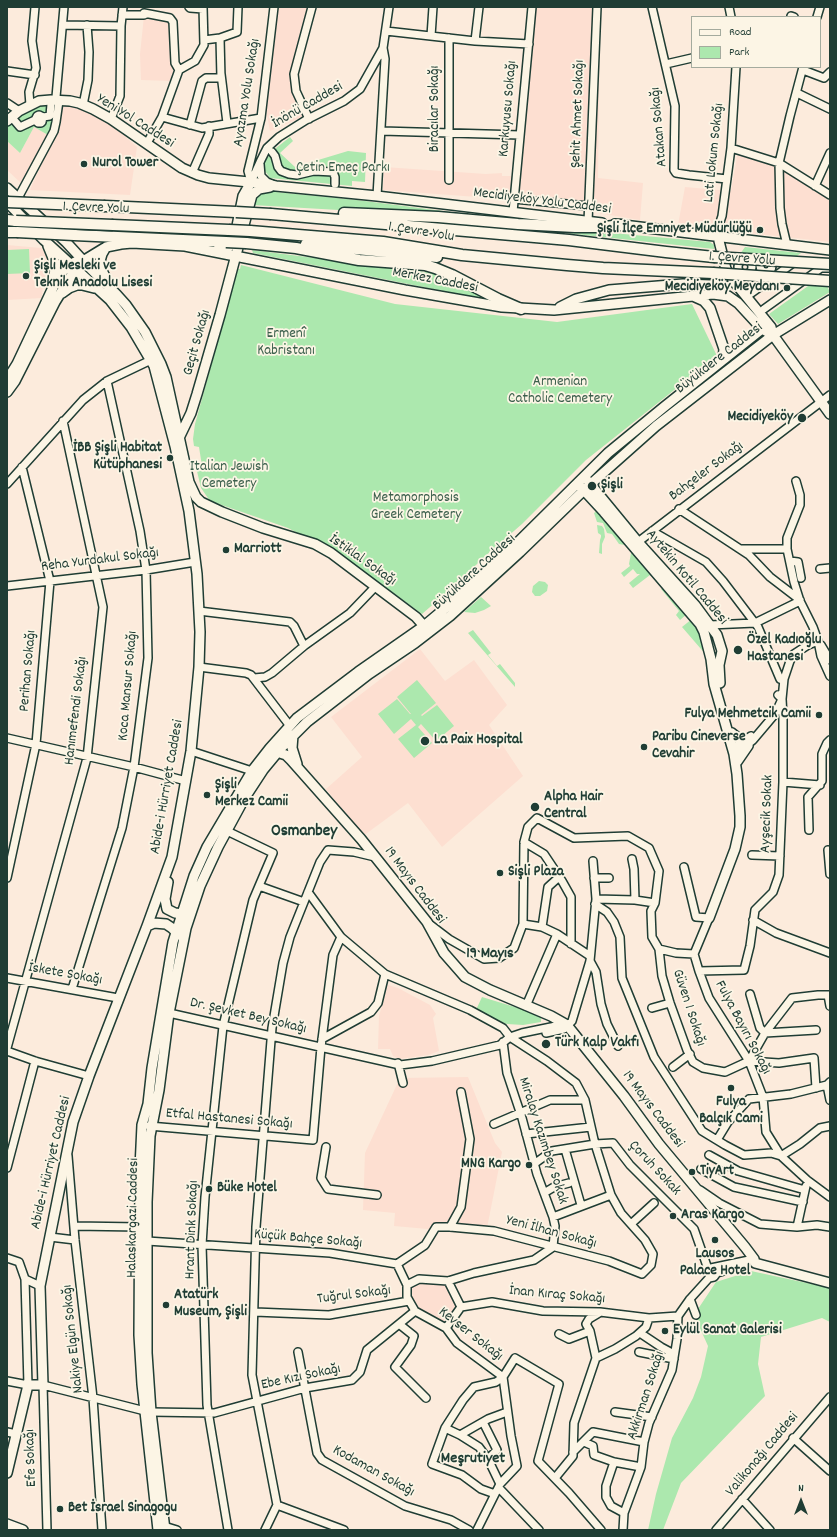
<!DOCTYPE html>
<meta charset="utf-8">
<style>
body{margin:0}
#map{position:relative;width:837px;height:1537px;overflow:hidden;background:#fcebdc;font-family:Dekko,sans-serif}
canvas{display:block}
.frame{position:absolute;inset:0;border:8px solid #1f3d34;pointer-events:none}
.legend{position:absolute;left:691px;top:16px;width:130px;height:52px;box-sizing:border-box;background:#fcf5e5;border:1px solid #a4ab9e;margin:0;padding:5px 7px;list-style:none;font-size:12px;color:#1f3d34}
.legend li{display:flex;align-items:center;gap:8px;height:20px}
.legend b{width:20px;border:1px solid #a4ab9e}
.north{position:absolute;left:781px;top:1481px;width:40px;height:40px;-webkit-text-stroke:3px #fcf5e5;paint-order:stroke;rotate:0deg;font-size:11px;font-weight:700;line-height:16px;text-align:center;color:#1f3d34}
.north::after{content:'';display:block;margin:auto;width:14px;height:18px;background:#1f3d34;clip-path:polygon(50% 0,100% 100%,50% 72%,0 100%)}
</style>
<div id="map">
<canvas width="837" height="1537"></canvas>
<div class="frame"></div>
<ul class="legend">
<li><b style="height:5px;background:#fcf5e5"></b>Road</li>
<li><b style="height:11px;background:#ace8ae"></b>Park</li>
</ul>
<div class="north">N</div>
</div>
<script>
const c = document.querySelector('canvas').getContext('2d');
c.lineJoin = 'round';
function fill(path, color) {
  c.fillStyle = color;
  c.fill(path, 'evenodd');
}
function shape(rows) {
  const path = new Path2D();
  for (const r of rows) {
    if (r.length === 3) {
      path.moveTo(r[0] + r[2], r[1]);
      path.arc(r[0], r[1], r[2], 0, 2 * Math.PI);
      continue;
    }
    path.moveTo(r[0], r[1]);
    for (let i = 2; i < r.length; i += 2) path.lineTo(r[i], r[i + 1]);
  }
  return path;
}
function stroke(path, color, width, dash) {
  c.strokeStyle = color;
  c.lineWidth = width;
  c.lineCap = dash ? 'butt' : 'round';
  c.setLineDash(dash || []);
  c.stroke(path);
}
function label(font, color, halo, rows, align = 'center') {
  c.font = font + ' Dekko,sans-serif';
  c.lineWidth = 3.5;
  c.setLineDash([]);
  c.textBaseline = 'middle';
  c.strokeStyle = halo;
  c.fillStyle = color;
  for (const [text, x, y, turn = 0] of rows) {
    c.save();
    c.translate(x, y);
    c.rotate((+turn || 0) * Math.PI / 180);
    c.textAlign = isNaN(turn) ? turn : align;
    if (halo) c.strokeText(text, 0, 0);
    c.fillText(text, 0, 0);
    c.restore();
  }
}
const built = shape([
 [277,7,316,7,297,80,298,92,309,114,270,131,266,110],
 [531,7,600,7,598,178,643,183,640,220,598,213,598,206,383,190,384,167,486,174,502,173,502,176,513,176],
 [144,16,170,22,175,67,170,81,141,80,140,54],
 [63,105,84,108,105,119,137,147,130,195,30,190,56,131],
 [34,127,48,135,22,184,7,170,7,141,20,153],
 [739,145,783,162,830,190,830,242,678,225,685,187,731,191],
 [7,245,41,248,47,256,49,263,48,271,43,281,42,298,7,300],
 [420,649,445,681,474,660,507,705,489,725,523,776,442,847,408,803,363,836,326,789,362,757,331,717],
 [388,985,398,988,430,1005,436,1014,433,1018,439,1051,428,1055,399,1059,393,1056,390,1049,378,1049,379,1016],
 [468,1077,495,1143,502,1152,487,1228,473,1233,394,1226,395,1213,363,1210,365,1153,400,1078],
 [420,1280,446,1282,459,1307,446,1326,416,1306,409,1297,409,1286]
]);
const green = shape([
 [44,104,57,104,56,115,48,135,34,127,20,153,7,141,7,126,17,117,32,109],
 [290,137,293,141,280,153,295,167,348,151,366,153,365,182,352,181,352,186,270,178,265,171,264,164,266,159,276,148],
 [264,192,276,192,357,200,467,214,391,213,252,205,254,199,259,193],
 [548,227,710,242,714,245,714,249,547,231],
 [745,247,801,253,790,261,740,254],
 [29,249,30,273,7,274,7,250],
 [252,250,433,273,488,300,253,253],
 [241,265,395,304,557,322,692,304,717,356,586,460,522,524,484,557,460,581,422,614,332,548,317,543,288,528,210,501,201,488,196,467,202,466,199,447,194,446,193,439,195,424,238,269,240,269],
 [822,276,830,292,778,324,769,314],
 [598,510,626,542,625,545,619,544,612,534,607,533,603,523,597,522,594,513],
 [597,525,602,526,604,529,605,537,602,544,602,554,599,553,600,540,601,537,601,535,598,533],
 [631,553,635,553,657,578,655,580,650,575,633,588,629,583,640,574,637,574,633,569,624,577,621,573,630,566,629,564],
 [539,581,545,582,548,585,547,591,540,596,535,596,532,592,533,586],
 [664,587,687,614,680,620,676,615,679,611,661,589],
 [481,597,491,606,484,610,475,613,464,612],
 [692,619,699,628,707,656,682,627],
 [473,630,491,653,488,655,497,666,500,664,515,683,515,687,468,633],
 [417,680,436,703,421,715,422,716,437,705,454,726,436,741,421,724,418,727,432,743,414,758,398,739,416,725,411,719,394,734,378,714,397,699,410,714,411,714,397,697],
 [482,997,541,1015,541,1022,523,1025,507,1024,475,1012],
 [751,1271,830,1288,830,1322,822,1318,761,1337,758,1364,765,1396,681,1483,663,1530,648,1530,656,1494,672,1438,693,1398,701,1377,708,1346,694,1315,716,1282]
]);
const minor = shape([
 [189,7,190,8,203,9],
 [652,7,675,106,674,170,676,173,689,175,727,179],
 [729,7,731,17],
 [122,15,144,15,144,13,170,18,173,22,175,63,179,70],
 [791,16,794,17],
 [817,17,820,7],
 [63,25,121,26],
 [386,31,475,41,529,44],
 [431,36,433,7],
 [204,40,220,38,237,32,238,7],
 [475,41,479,7],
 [666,64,692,58],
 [803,70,824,78,830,72],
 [7,71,35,75],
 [221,74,227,123],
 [797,93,830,109],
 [7,103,19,111],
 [30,105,29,92,36,68,32,41,35,7],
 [83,105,88,80,89,52,87,25],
 [43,117,50,116,51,104],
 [162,117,202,128,261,118],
 [111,119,120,96,121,26,123,7],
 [309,119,296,91,294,74,312,7],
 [14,120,20,127,35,120,37,116,39,115,43,117,42,122,41,123,38,123,35,120],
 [190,125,202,81,206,78,221,78,220,38],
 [382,131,520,135],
 [147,143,162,117,179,70,195,61,204,45,203,7],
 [731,148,779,163,830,195],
 [272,152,275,156,278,167,281,171,289,174,297,175,314,171,333,172,335,177,335,184],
 [260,164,261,176,267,182,272,184],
 [192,173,209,134,209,126],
 [449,180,449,38],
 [251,182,261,160,267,148,279,137,306,120,344,101,360,89,383,48,389,7],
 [251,182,248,171,261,118,274,7],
 [815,186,830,153],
 [377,196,385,59,383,48],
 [18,198,54,131,56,122,59,101,56,97,64,7],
 [514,199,588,206],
 [513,212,532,7],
 [588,222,597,7],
 [707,235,716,230,719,225,722,216,731,148,736,67],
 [787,245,782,224,780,208,779,163,790,116,803,67],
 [766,266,6],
 [745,267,7],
 [746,297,796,261],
 [764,309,821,268,829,268],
 [796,481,800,495,800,505,787,538,787,549,794,582,800,601,813,627,818,641,821,656,830,676],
 [7,484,83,400,107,381,151,360],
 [679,509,749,555,770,577,800,600],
 [652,531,706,562,723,581,758,627,780,679],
 [638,542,830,395],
 [741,549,787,549],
 [790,561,798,562,801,578],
 [820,569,830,568],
 [7,586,146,570,195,562],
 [199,611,290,622,294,626,304,646],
 [710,625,755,623,800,601],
 [821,645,830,660],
 [199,667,246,673,251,675,290,726],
 [254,678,265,677,272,673,304,646,350,613,375,587],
 [732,732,742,740,748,738],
 [7,738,134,767,186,781],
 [736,746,751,736],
 [191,751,252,771],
 [737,753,753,740,775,714,782,699,784,679,790,661,794,654,808,645,818,641],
 [738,762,749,746],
 [783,782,820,785],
 [809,830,808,797,822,781,822,754,827,743,830,740],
 [227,831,273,853,253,900,223,1026,205,1197,202,1245,207,1405,228,1530],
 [524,842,544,854,562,881,571,897,571,944],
 [828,850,830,874],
 [752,855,780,856],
 [632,859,634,869,635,900],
 [684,867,696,917,709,918,694,954,699,971,709,998,749,1061,763,1097,766,1132,781,1156,807,1180,830,1197],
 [7,878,36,744,50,581,22,467],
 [594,878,609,878],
 [259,886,304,902],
 [596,899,635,900,655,903],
 [595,904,607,912,614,922,620,937,622,978,654,1057,702,1131,725,1145,744,1155,771,1153,781,1156],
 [753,920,776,933,830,953],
 [428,923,449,939,484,959,499,958,514,948,523,924,524,842,528,827,537,818,574,838,628,836,649,848,659,871,655,903,651,911,652,937,659,949,662,976,670,1003,687,1050,693,1062,703,1068,725,1072,749,1061,779,1063,814,1058,816,1088],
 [523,924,542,927,557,934,590,956],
 [542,927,548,887,559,877],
 [659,949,676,953,694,954],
 [590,961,596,972,601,1004,607,1024,618,1046],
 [699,971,744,970,750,946,755,910,773,892,779,875,783,782,783,717,782,699,778,695],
 [7,978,118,998],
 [72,989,122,828,134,767,148,658,146,570,140,531,107,381],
 [750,994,760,1028,765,1033],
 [828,995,830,1006],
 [526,1006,557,934],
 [652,1008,670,1003],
 [169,1013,400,1065,432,1061,500,1045,510,1037,522,1033,551,1027,561,1024,565,1025],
 [546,1033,564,1029,572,1021,590,961,596,899,593,861],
 [765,1033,816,1030],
 [322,1039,371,1012,378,1003,385,974],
 [503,1042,507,1073,522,1118,537,1174,553,1217,555,1226,553,1247],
 [7,1048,87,758,103,607,63,421],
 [7,1051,35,1061,89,1076],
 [749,1061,765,1033,792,998,818,995,830,995],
 [398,1063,403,1083],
 [673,1067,690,1054],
 [827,1085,830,1100],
 [494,1124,550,1100,585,1100],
 [149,1126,313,1140,321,1047,333,955,341,937],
 [526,1134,591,1127],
 [717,1140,728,1122,749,1099,791,1094,827,1085,830,1082],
 [326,1147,321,1178,328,1189,377,1195],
 [565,1149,581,1205],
 [709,1155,738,1171,805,1190],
 [68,1156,75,1240,93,1398,102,1530],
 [781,1156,800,1144,820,1128,830,1126],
 [534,1164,552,1151,595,1144,613,1143,630,1165,694,1229,708,1269],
 [7,1168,35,1061],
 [701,1169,734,1187,803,1202],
 [700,1190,719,1203,760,1224,797,1227,817,1225,830,1227],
 [544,1193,554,1187,569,1183],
 [553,1217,611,1195],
 [631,1224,654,1203],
 [74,1226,140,1227],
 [450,1227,461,1207,470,1139,461,1092],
 [797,1227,806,1186],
 [50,1237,75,1240],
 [147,1241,330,1253,397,1264,425,1245,436,1227,450,1227,494,1231,609,1261,642,1274,651,1265,653,1254,645,1240,621,1213,611,1195,595,1144,585,1100,576,1083,547,1061,510,1037,503,1028,470,1010,385,974,341,937,308,892],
 [7,1258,19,1262,25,1279,40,1286],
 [397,1264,407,1285,407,1297,415,1311,446,1328,457,1343,503,1377,511,1436,517,1466,500,1484,477,1530],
 [707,1272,708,1269,711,1268,754,1259],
 [709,1278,714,1277,717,1273,745,1265],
 [448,1281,461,1307],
 [407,1285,419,1279,448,1281,474,1273,534,1260,553,1247],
 [690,1299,696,1315],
 [255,1312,329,1315,409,1301],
 [399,1324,414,1336,411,1345,395,1367,426,1398],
 [446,1328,461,1307,492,1302,543,1311,600,1312,649,1318,678,1316],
 [640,1333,661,1347,674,1354],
 [559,1334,569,1339,590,1331],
 [298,1352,317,1453,322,1460,405,1506,451,1520,469,1530],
 [639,1352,674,1359],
 [596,1358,615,1349,636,1336,646,1327,649,1318],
 [7,1381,28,1385,25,1279],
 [151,1412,214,1413,305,1388,352,1380,360,1372,367,1350,415,1311],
 [615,1412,652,1417],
 [483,1422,497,1450,488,1459],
 [445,1428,460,1435,479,1447,488,1459,500,1484],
 [7,1432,16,1434],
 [460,1435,488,1419,507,1412],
 [793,1438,830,1471],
 [584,1442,593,1446,594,1455,614,1462,641,1467],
 [573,1452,593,1432,644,1442],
 [614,1462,606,1486,606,1497,611,1506,624,1513],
 [555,1478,573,1456,574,1423,596,1358,590,1331,586,1324,589,1319,599,1313],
 [499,1488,539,1530],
 [495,1494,481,1489,462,1475,432,1464,445,1428,463,1400,474,1387,496,1382,503,1377,515,1358,559,1384,538,1461,569,1493,601,1530],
 [742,1499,770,1530],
 [277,1505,344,1530],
 [164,1526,177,1530],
 [47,1530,43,1385,145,1411],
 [265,1530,277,1505,252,1375,256,1227,272,1028,283,963,290,937,320,862,328,850,354,852,375,857],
 [623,1530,624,1513,641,1467,644,1442,649,1423,672,1370,677,1339,678,1316,690,1299,709,1278],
 [716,1530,830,1397]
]);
const major = shape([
 [7,121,19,111,39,101,51,100,70,101,79,103,93,109,111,119,182,168,198,175,209,178,259,183,276,186,377,196,602,223],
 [7,188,66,242,89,267,117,295,126,305,145,332,161,364,166,377,189,482,196,497,201,502,222,512,263,528,315,544,331,553,416,617,424,626],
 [7,202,44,240,110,300,131,327,154,366,175,446,189,511,197,574,200,632,199,667,191,751,172,857,147,926,89,1076,73,1122,40,1286,43,1385,28,1385,7,1473],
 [615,224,830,250],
 [718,237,726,269,736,284,771,327,773,335],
 [48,246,55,263,54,282],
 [106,247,102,254,100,261,101,269,108,282],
 [217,250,227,249,234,241,243,196,251,182],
 [62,293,69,288,77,285,82,285,94,288],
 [695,297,704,301,710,308,724,349,723,360],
 [560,307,576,299,609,290,683,284,711,285,720,282,725,275,726,269],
 [7,380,17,364,57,279,64,270,75,262],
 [7,392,15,381,55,302,71,276,83,261,106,247,121,244,132,243,185,246,405,290,502,307,554,310,713,294,728,296,738,303,762,329,773,335,830,414],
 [179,438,191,413,197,394,220,315,252,195,259,189,270,187],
 [587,480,638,542,695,605,717,635,722,651,719,665,720,683],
 [579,485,604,512,663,581,700,624,704,632,711,659,714,684,734,754,737,774,740,816,740,827,735,849,709,918],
 [293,735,292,748,297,764],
 [277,752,286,755,291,760,361,839,427,922,444,953,465,977,490,990,551,1016,567,1025,624,1096,659,1144,745,1247,754,1259,755,1263,830,1283],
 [168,882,165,899,167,909,175,913,182,914,187,913],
 [147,926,154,923,166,924,172,928,179,935],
 [7,1524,23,1530],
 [158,1530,142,1384,139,1335,140,1168,142,1125,148,1104,152,1068,173,942,194,876,207,847,252,771,270,748,297,718,358,672,424,626,462,594,510,550,608,453,664,407,762,329],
 [165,1530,151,1412,147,1353,147,1202,150,1136,159,1090,169,1013,186,928,200,886,218,847,244,799,263,770,282,747,307,722,369,674,415,643,450,616,520,552,584,490,656,426,773,335,830,300]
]);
const highway = shape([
 [105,206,236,212],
 [344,213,438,217,518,224,575,227,605,227,621,225],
 [271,214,569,240,666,252,714,257],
 [7,220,16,221],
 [113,225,229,230],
 [250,231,383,242,462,255,567,265,603,268,713,273],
 [7,232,17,232],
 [74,235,226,242],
 [246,243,296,248,359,260,425,265,435,268,452,275,498,299,521,309],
 [306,244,437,257]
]);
const highwayBridge = shape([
 [7,202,105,206],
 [236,212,271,214],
 [16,221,113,225],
 [229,230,250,231],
 [17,232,74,235],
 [226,242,246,243],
 [714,257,830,264],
 [713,273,830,281]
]);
const markers = [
 [84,164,4,"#1f3d34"],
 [760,230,4,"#1f3d34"],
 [26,276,4,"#1f3d34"],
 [787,288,4,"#1f3d34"],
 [802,418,5,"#1f3d34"],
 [170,458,4,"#1f3d34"],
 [592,486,5,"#1f3d34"],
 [226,550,4,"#1f3d34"],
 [738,650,5,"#1f3d34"],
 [819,715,4,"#1f3d34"],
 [425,741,5,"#1f3d34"],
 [644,747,4,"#1f3d34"],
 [207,795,4,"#1f3d34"],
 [535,807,5,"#1f3d34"],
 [500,873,4,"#1f3d34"],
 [546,1044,5,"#1f3d34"],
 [731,1088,4,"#1f3d34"],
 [529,1165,4,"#1f3d34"],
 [692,1172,4,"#1f3d34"],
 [209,1189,4,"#1f3d34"],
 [673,1216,4,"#1f3d34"],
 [715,1240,4,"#1f3d34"],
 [166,1305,4,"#1f3d34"],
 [665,1331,4,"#1f3d34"],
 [60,1509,4,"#1f3d34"]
];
const streetNames = [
 ["Ayazma Yolu Sokağı",248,93,-81],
 ["İnönü Caddesi",308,106,-30],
 ["Biracılar Sokağı",436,109,-90],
 ["Karkuyusu Sokağı",509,109,-85],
 ["Şehit Ahmet Sokağı",579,114,-88],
 ["Yeni Yol Caddesi",135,122,32],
 ["Atakan Sokağı",660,127,-95],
 ["Lati Lokum Sokağı",715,153,-84],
 ["Mecidiyeköy Yolu Caddesi",542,202,7],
 ["1. Çevre Yolu",96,209,2],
 ["1. Çevre Yolu",421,233,9],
 ["1. Çevre Yolu",742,260,4],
 ["Merkez Caddesi",435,281,11],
 ["Geçit Sokağı",198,343,-74],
 ["Büyükdere Caddesi",720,359,-38],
 ["Bahçeler Sokağı",707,472,-37],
 ["Reha Yurdakul Sokağı",100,561,-7],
 ["İstiklal Sokağı",362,561,35],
 ["Büyükdere Caddesi",475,573,-42],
 ["Aytekin Kotil Caddesi",686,578,50],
 ["Perihan Sokağı",29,671,-85],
 ["Koca Mansur Sokağı",129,686,-85],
 ["Hanımefendi Sokağı",77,711,-83],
 ["Abide-i Hürriyet Caddesi",168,787,-80],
 ["Ayşecik Sokak",768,814,-88],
 ["19 Mayıs Caddesi",414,886,53],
 ["İskete Sokağı",65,975,10],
 ["Güven 1 Sokağı",688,1008,72],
 ["Dr. Şevket Bey Sokağı",248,1017,13],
 ["Fulya Bayırı Sokağı",742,1028,62],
 ["19 Mayıs Caddesi",652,1110,53],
 ["Etfal Hastanesi Sokağı",229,1120,5],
 ["Miralay Kazımbey Sokak",542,1141,72],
 ["Abide-i Hürriyet Caddesi",52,1163,-77],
 ["Çoruh Sokak",654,1169,47],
 ["Halaskargazi Caddesi",134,1218,-89],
 ["Hrant Dink Sokağı",193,1230,-88],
 ["Yeni İlhan Sokağı",551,1233,15],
 ["Küçük Bahçe Sokağı",308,1240,5],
 ["Tuğrul Sokağı",354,1296,-7],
 ["İnan Kıraç Sokağı",557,1296,5],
 ["Kevser Sokağı",470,1335,38],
 ["Nakiye Elgün Sokağı",74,1339,-96],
 ["Ebe Kızı Sokağı",301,1378,-12],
 ["Akkirman Sokağı",647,1396,-72],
 ["Valikonağı Caddesi",763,1455,-50],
 ["Efe Sokağı",32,1458,-92],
 ["Kodaman Sokağı",373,1472,29]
];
const poiNames = [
 ["Nurol Tower",92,164],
 ["Şişli İlçe Emniyet Müdürlüğü",752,230,"right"],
 ["Şişli Mesleki ve",34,267],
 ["Teknik Anadolu Lisesi",34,284],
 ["Mecidiyeköy Meydanı",779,288,"right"],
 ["Mecidiyeköy",793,418,"right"],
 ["İBB Şişli Habitat",162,449,"right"],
 ["Kütüphanesi",162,466,"right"],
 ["Şişli",601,486],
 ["Marriott",234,550],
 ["Özel Kadıoğlu",747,641],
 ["Hastanesi",747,658],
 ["Fulya Mehmetcik Camii",811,715,"right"],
 ["Paribu Cineverse",652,738],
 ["Cevahir",652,755],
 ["La Paix Hospital",434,741],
 ["Şişli",215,786],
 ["Merkez Camii",215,803],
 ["Alpha Hair",544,798],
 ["Central",544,815],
 ["Sişli Plaza",508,873],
 ["Türk Kalp Vakfı",555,1044],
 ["Fulya",731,1103,"center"],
 ["Balçık Cami",731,1120,"center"],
 ["MNG Kargo",521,1165,"right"],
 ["TiyArt",700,1172],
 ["Büke Hotel",217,1189],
 ["Aras Kargo",681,1216],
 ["Lausos",715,1255,"center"],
 ["Palace Hotel",715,1272,"center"],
 ["Atatürk",174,1296],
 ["Museum, Şişli",174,1313],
 ["Eylül Sanat Galerisi",673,1331],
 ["Bet İsrael Sinagogu",68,1509]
];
const parkNames = [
 ["Çetin Emeç Parkı",343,169],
 ["Ermenî",286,335],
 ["Kabristanı",286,352],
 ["Armenian",560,383],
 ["Catholic Cemetery",560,400],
 ["Italian Jewish",229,468],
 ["Cemetery",229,485],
 ["Metamorphosis",416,499],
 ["Greek Cemetery",416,516]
];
const neighbourhoodNames = [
 ["19 Mayıs",490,955],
 ["Meşrutiyet",473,1460]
];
const quarterNames = [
 ["Osmanbey",304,833]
];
fill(built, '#fddfd1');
fill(green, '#ace8ae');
stroke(minor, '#1f3d34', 10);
stroke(major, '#1f3d34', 12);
stroke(highway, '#1f3d34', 13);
stroke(minor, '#fcf5e5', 7);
stroke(major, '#fcf5e5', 9);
stroke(highway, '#fcf5e5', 10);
stroke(highwayBridge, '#1f3d34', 13, []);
stroke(highwayBridge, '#fcf5e5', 10);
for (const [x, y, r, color] of markers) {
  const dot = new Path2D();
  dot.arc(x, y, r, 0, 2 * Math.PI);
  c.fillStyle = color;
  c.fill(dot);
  stroke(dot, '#fcf5e5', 1.5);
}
label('15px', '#1f3d34', '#fcf5e5', streetNames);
label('bold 15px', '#1f3d34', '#fcf5e5', poiNames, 'left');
label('15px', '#3b5f4c', '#fcf5e5', parkNames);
label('bold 16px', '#1f3d34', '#fcf5e5', neighbourhoodNames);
label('bold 17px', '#1f3d34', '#fcf5e5', quarterNames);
</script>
